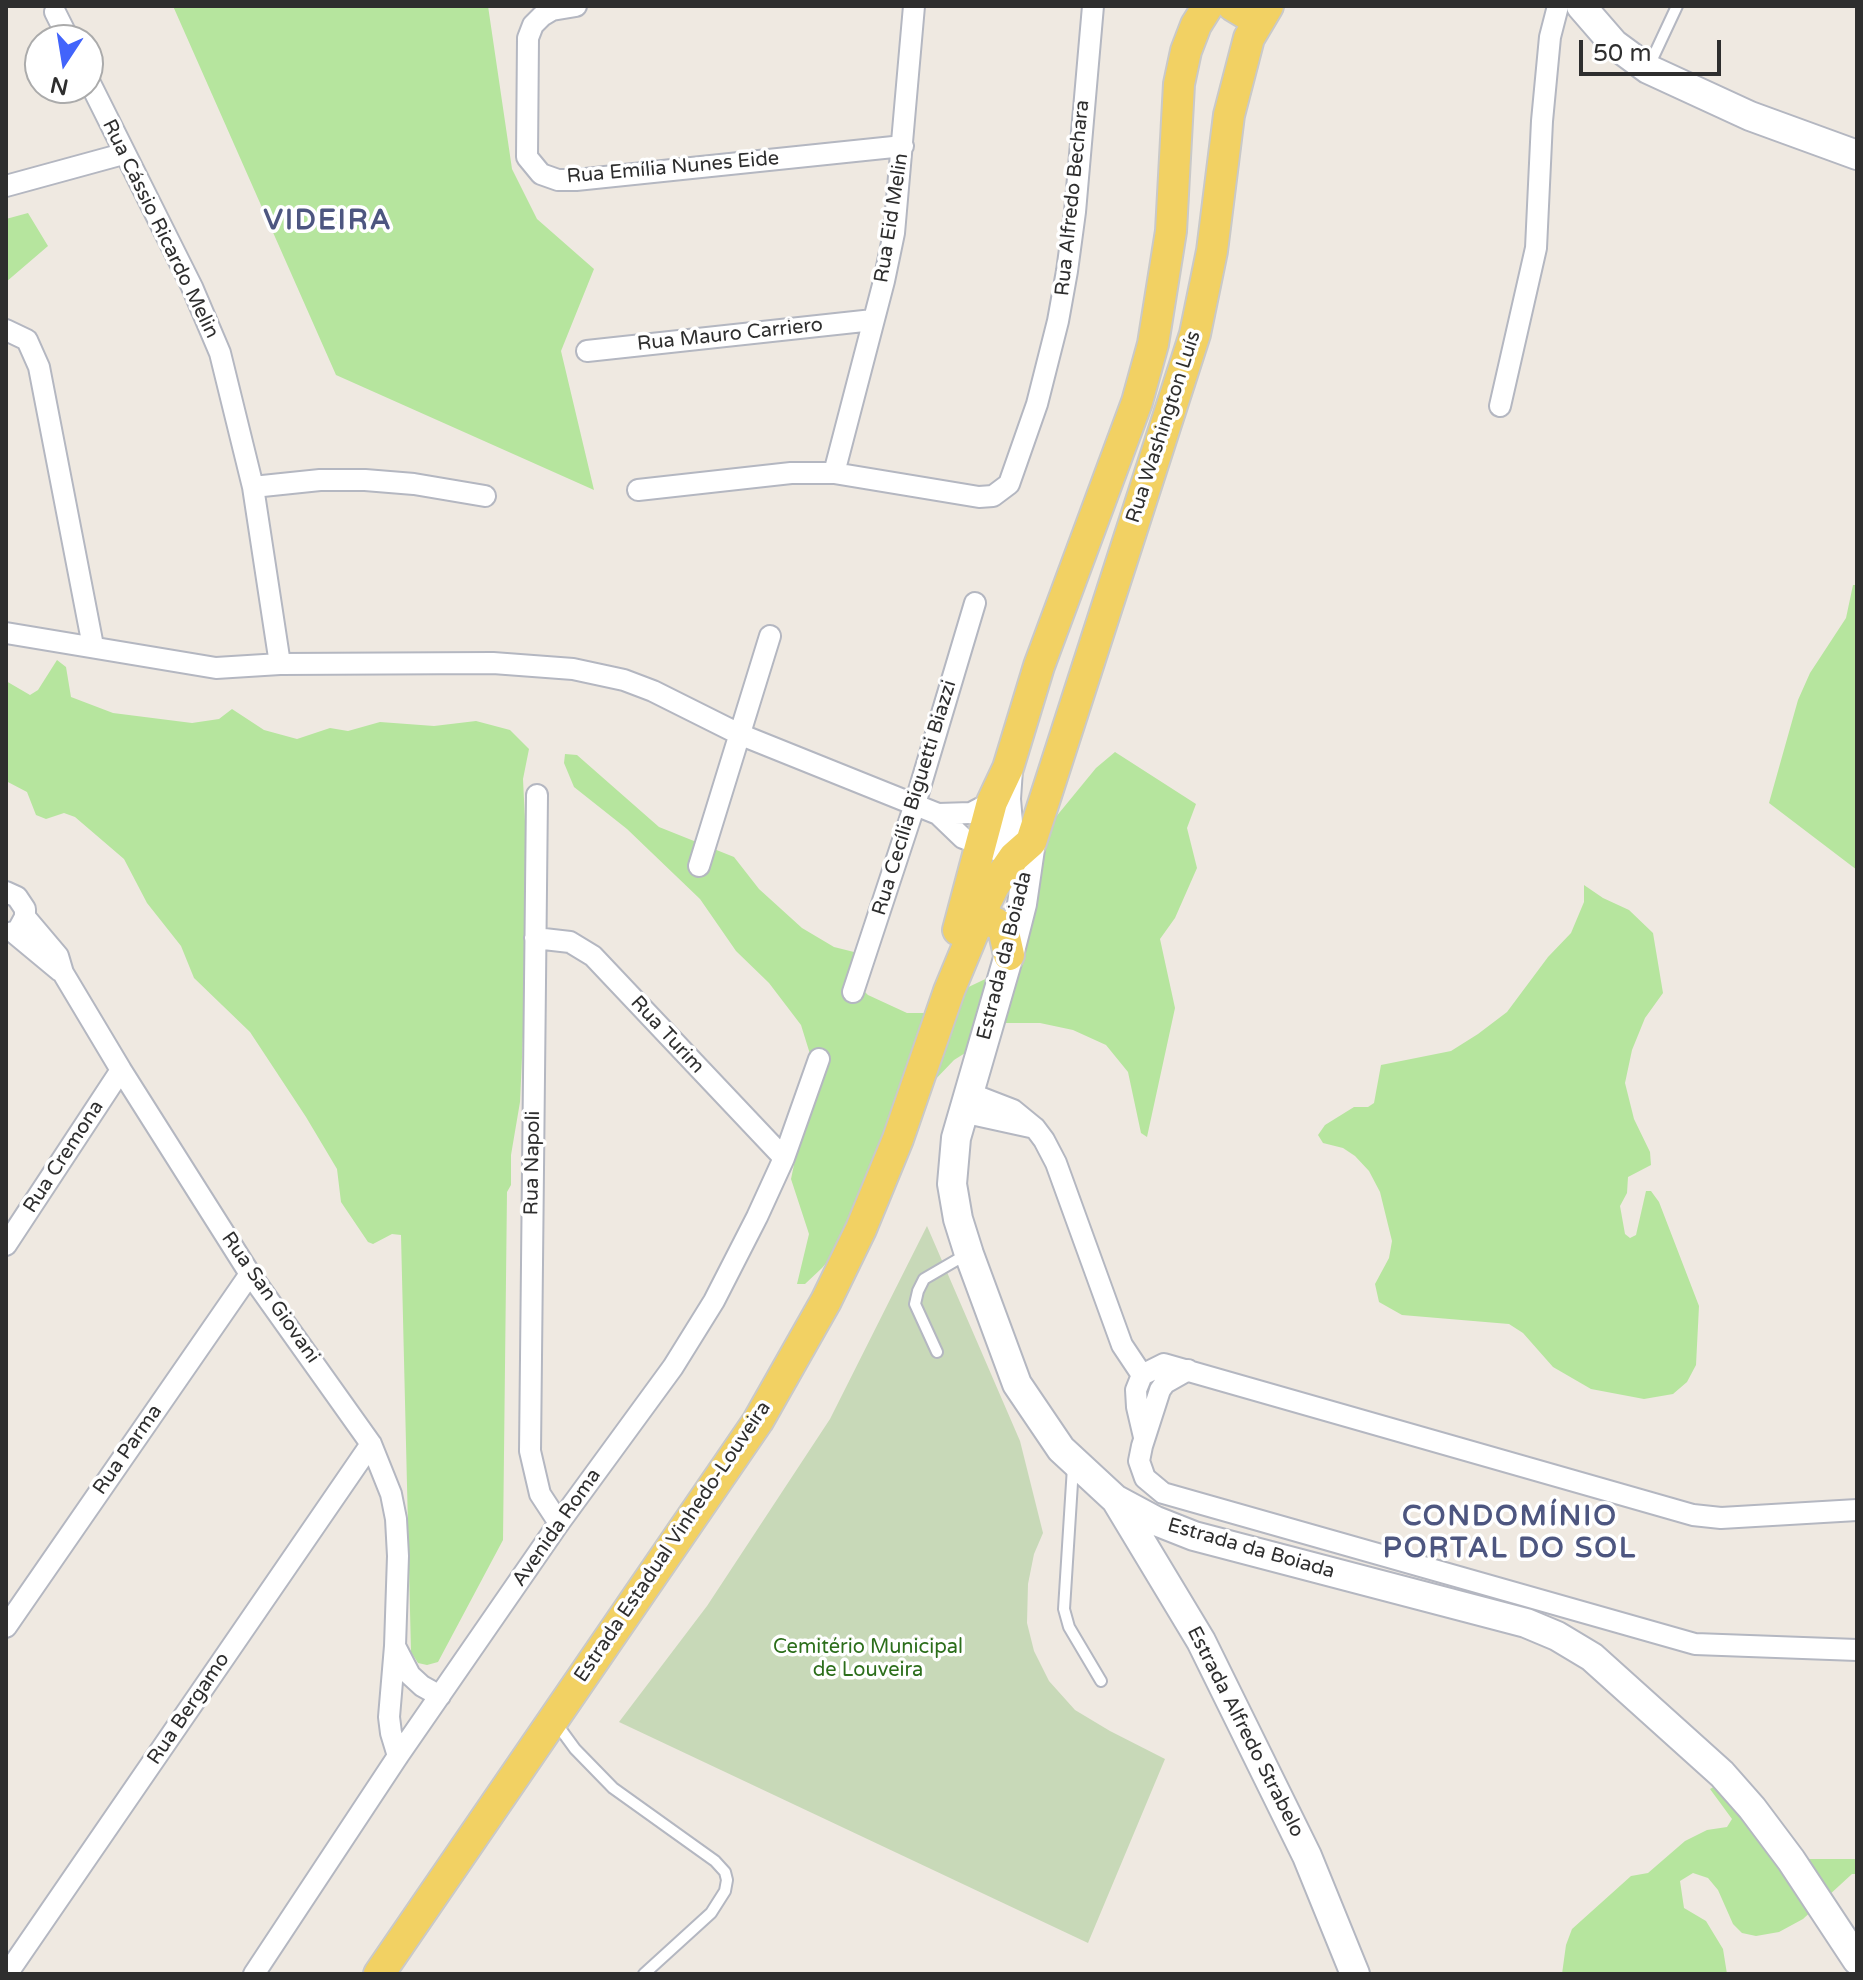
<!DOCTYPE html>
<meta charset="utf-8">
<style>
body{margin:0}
#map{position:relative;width:1863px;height:1980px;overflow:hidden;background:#efe9e1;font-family:"Varela Round",sans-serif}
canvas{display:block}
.frame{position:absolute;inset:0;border:8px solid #2e2e2e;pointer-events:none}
.north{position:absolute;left:24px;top:24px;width:80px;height:80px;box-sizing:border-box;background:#fff;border:2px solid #ababab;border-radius:50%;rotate:192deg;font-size:22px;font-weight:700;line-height:32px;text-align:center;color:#2e2e2e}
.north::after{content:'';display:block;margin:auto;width:28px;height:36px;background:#4264fb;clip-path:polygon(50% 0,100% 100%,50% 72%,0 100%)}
.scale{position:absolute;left:1579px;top:40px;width:142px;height:36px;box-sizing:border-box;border:4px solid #2e2e2e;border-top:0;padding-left:10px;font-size:24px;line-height:28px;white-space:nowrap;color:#2e2e2e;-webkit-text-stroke:6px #fff;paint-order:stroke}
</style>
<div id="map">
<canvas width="1863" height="1980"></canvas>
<div class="frame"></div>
<div class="north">N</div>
<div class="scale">50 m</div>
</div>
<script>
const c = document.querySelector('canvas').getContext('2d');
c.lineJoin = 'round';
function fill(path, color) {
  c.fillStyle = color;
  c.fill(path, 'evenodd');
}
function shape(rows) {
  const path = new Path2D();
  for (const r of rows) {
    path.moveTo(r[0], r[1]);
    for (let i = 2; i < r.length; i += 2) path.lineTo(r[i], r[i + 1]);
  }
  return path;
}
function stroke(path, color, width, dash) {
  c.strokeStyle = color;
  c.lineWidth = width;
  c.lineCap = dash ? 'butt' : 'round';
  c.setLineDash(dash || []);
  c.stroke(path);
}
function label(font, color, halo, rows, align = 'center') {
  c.font = font + ' "Varela Round",sans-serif';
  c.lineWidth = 7;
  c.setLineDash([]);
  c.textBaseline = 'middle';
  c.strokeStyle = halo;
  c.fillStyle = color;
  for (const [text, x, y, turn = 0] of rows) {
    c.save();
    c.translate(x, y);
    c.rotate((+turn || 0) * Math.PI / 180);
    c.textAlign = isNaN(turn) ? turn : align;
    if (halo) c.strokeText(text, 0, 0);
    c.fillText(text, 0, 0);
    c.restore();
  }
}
const green = shape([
 [173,6,488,6,512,169,537,219,594,269,561,351,594,490,336,375],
 [28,213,48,246,6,282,6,219],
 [1853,585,1857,585,1857,870,1769,803,1798,700,1810,673,1846,618],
 [57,660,66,667,71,697,113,713,192,723,219,719,232,709,264,730,297,739,330,728,348,731,380,722,434,726,476,721,510,730,529,749,523,779,529,903,520,1102,511,1155,511,1185,507,1192,503,1540,438,1662,427,1665,418,1663,411,1652,401,1235,392,1234,373,1244,368,1242,341,1202,337,1169,306,1117,250,1032,194,978,181,946,147,903,124,859,75,817,64,813,46,819,36,815,27,792,6,781,6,681,30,695,38,690],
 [1115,752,1196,804,1187,828,1197,868,1175,918,1160,939,1175,1008,1147,1137,1141,1133,1128,1072,1106,1045,1073,1030,1040,1023,1002,1023,981,1043,954,1060,931,1084,879,1201,822,1268,805,1284,797,1284,809,1234,791,1179,810,1088,810,1054,801,1025,769,983,736,951,700,899,627,829,574,787,564,763,565,754,577,755,659,827,734,857,759,889,802,928,834,947,854,952,857,984,868,995,907,1013,930,1013,960,991,1015,965,1038,860,1055,818,1096,768],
 [1584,885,1603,898,1629,910,1653,933,1663,993,1645,1018,1632,1050,1625,1083,1634,1119,1650,1152,1651,1165,1628,1177,1627,1193,1620,1206,1625,1234,1630,1238,1636,1235,1646,1191,1651,1191,1659,1202,1699,1306,1696,1365,1687,1382,1673,1394,1644,1399,1591,1389,1553,1367,1523,1333,1509,1324,1402,1315,1379,1302,1375,1284,1389,1258,1392,1241,1380,1192,1369,1171,1355,1156,1343,1148,1323,1143,1318,1135,1325,1125,1354,1107,1368,1107,1374,1103,1381,1065,1451,1051,1478,1034,1507,1012,1548,957,1571,933,1584,902],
 [1717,1785,1806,1859,1857,1859,1857,1874,1852,1874,1803,1919,1779,1932,1756,1936,1742,1933,1733,1924,1718,1890,1708,1878,1693,1873,1680,1881,1684,1908,1706,1921,1723,1949,1727,1974,1562,1974,1566,1945,1572,1929,1631,1876,1648,1873,1685,1841,1707,1830,1727,1827,1732,1819,1710,1789]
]);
const cemetery = shape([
 [927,1226,1020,1441,1043,1533,1034,1554,1028,1584,1027,1623,1034,1651,1049,1681,1075,1710,1110,1731,1165,1759,1088,1943,619,1722,707,1606,830,1419]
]);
const lane = shape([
 [1648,68,1677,6],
 [937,1352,915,1304,918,1291,924,1279,967,1254],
 [1073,1467,1064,1609,1069,1627,1101,1681],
 [556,1723,575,1749,613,1788,715,1861,725,1872,727,1880,725,1891,711,1913,644,1974]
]);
const street = shape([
 [576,6,552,10,542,16,533,25,528,38,527,157,541,174,558,180,576,180,903,146],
 [55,12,69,40],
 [88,79,192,287,220,353,253,487,280,664],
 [6,186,123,154],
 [6,330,27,340,39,367,93,646],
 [587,351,873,320],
 [1500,406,1536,248,1542,121,1550,37,1558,6],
 [834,473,884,281,894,233,914,6],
 [253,487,320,480,365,480,414,484,485,496],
 [638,490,791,473,834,473,979,497,993,496,1009,484,1037,404,1058,321,1067,271,1075,212,1093,6],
 [6,633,216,668,280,664,493,663,573,669,624,680,653,691,739,734,938,814,971,813,992,802],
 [537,795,530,1451,540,1494,559,1523],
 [938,814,963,838,1014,857],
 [699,866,770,636],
 [6,892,17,897,25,909,25,917,19,928],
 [25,917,58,956,63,973,121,1070,250,1274,371,1444,391,1494,396,1519,398,1556,395,1646,389,1717,391,1733,398,1756],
 [13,932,60,971],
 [535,938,570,942,593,956,784,1158],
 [853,992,915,804,975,603],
 [969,1093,1013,1110,1035,1128,1044,1140,1056,1163,1122,1345,1142,1375],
 [962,1112,1035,1128],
 [6,1245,121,1070],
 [1188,1370,1165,1383,1160,1390,1142,1446,1139,1461,1145,1478,1163,1493,1695,1644,1857,1650],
 [1144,1437,1137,1407,1136,1390,1142,1375,1164,1364,1693,1515,1721,1518,1857,1510],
 [6,1627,250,1274],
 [395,1646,410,1675,422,1686,440,1696],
 [7,1974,371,1444],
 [254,1974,398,1756,559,1523,673,1367,714,1301,757,1217,784,1158,819,1059]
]);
const secondary = shape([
 [1581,6,1614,44,1648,69,1750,116,1857,155],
 [1008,769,1006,799,1009,835,1022,876],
 [1031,842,1022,904,1009,955,956,1138,952,1184,958,1219,969,1254,1017,1384,1061,1449,1115,1499,1156,1521,1194,1536,1526,1623,1557,1636,1592,1657,1722,1774,1752,1808,1791,1860,1857,1960],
 [1116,1500,1201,1641,1307,1856,1355,1974]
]);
const primary = shape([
 [1233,6,1258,21],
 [978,921,994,922,1003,928,1009,955],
 [958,930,992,802,1008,768,1039,666,1137,402,1153,344,1171,231,1179,84,1186,51,1196,25,1208,6],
 [379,1974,758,1421,826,1301,861,1229,898,1139,949,991,986,902,994,886,1014,857,1031,842,1195,334,1212,251,1229,115,1249,38,1268,6]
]);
const streetNames = [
 ["Rua Emília Nunes Eide",673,168,-5],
 ["Rua Alfredo Bechara",1073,198,-84],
 ["Rua Eid Melin",892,218,-81],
 ["Rua Cássio Ricardo Melin",160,229,64],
 ["Rua Mauro Carriero",730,335,-6],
 ["Rua Washington Luís",1164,427,-72],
 ["Rua Cecília Biguetti Biazzi",915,798,-73],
 ["Estrada da Boiada",1005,956,-76],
 ["Rua Turim",667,1035,47],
 ["Rua Cremona",64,1157,-57],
 ["Rua Napoli",533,1163,-89],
 ["Rua San Giovani",270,1298,55],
 ["Rua Parma",128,1450,-55],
 ["Avenida Roma",557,1528,-55],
 ["Estrada Estadual Vinhedo-Louveira",673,1542,-56],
 ["Estrada da Boiada",1251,1549,16],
 ["Rua Bergamo",189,1709,-56],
 ["Estrada Alfredo Strabelo",1245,1732,63]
];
const parkNames = [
 ["Cemitério Municipal",868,1648],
 ["de Louveira",868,1671]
];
const districtNames = [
 ["VIDEIRA",328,222],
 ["CONDOMÍNIO",1510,1518],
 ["PORTAL DO SOL",1510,1550]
];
fill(green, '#b6e59e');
fill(cemetery, '#c8d9b8');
stroke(lane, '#b4b7c1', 14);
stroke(street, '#b4b7c1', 24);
stroke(secondary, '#b4b7c1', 32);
stroke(primary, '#c9c9c9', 34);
stroke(lane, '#fff', 10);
stroke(street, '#fff', 20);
stroke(secondary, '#fff', 28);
stroke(primary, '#f2d163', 30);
label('20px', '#2e2e2e', '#fff', streetNames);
label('20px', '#2c6e1b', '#fff', parkNames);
c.letterSpacing = '2px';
label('bold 28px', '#4d5680', '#fff', districtNames);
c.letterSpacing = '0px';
</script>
